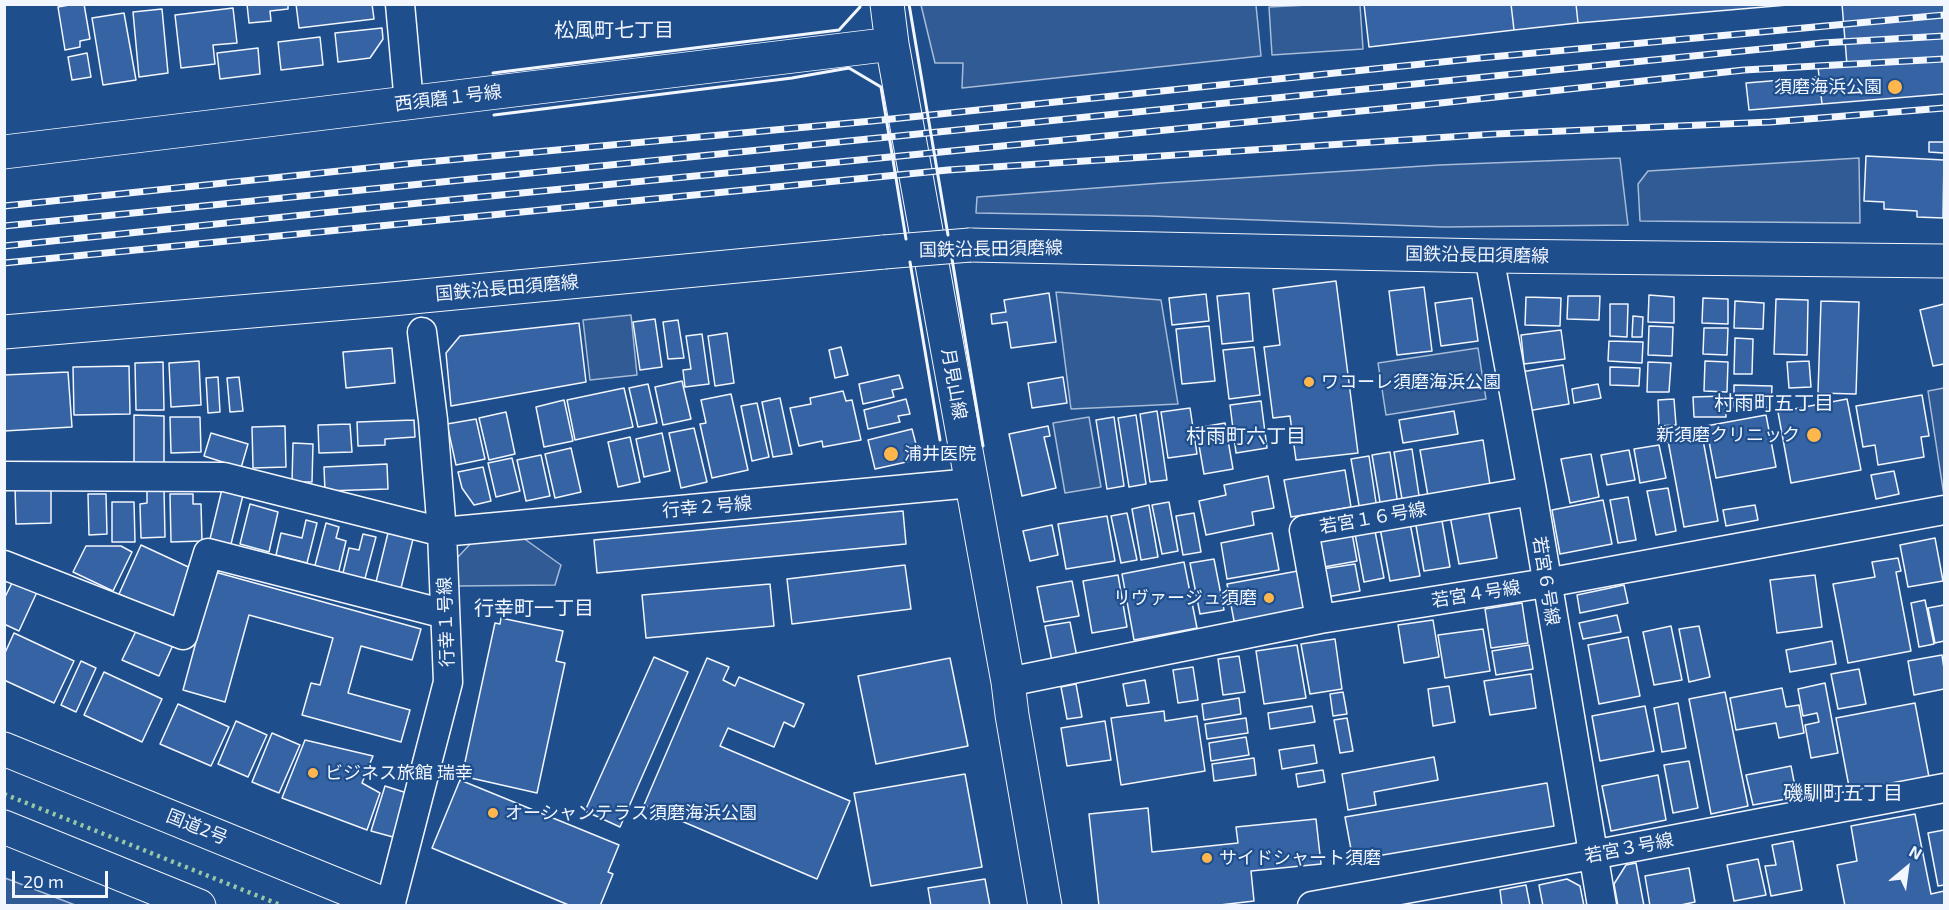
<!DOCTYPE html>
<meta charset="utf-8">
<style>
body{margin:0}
#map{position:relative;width:1949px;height:910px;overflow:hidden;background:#1f4e8c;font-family:"Exo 2",sans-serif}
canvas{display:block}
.frame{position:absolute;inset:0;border:6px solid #f2f6ff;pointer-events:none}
.north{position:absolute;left:1877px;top:838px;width:60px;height:60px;-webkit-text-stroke:4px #1f4e8c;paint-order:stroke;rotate:29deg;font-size:16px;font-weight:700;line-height:24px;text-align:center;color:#f2f6ff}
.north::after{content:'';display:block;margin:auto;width:21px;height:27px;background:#f2f6ff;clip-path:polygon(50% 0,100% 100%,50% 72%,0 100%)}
.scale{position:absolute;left:12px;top:871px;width:96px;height:27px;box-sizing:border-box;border:3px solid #f2f6ff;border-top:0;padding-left:8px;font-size:18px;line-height:21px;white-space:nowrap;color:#f2f6ff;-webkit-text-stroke:4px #1f4e8c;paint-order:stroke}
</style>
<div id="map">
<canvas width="1949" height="910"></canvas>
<div class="frame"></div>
<div class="north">N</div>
<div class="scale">20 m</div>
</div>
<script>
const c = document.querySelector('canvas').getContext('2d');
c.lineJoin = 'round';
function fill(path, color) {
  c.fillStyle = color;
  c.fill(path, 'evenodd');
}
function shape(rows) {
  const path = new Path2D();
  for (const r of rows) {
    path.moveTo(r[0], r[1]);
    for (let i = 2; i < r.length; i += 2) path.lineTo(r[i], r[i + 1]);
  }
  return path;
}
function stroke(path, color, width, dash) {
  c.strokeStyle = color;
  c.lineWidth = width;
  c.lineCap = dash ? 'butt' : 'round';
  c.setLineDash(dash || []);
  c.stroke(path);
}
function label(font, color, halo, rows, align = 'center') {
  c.font = font + ' "Exo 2","Noto Sans JP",sans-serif';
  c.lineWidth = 4.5;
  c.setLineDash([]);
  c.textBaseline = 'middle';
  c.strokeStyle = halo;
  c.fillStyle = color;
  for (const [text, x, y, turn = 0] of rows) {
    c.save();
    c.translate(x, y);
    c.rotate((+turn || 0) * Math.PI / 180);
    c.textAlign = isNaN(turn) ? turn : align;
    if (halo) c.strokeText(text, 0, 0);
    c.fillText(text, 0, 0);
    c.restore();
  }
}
const built = shape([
 [921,5,1256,5,1261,56,962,88,963,63,935,63,921,5],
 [1308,5,1360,5,1363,49,1272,55,1269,7,1308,5],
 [1620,158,1628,225,1444,227,1150,216,976,213,977,197,1162,183,1439,165,1620,158],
 [1859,158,1860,223,1640,221,1638,184,1648,171,1859,158],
 [1056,292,1161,300,1178,404,1071,409,1056,292],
 [631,315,637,375,590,380,583,320,631,315],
 [1478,348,1486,399,1386,415,1378,363,1478,348],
 [1944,388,1944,496,1928,391,1944,388],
 [1089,417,1101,487,1065,493,1053,423,1089,417],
 [519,535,561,565,555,585,457,586,457,558,475,539,519,535],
 [4,878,5,878,75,905,5,905,4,878]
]);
const building = shape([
 [75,4,84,4,90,39,80,41,80,47,65,50,58,7,75,4],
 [247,4,288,4,288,9,270,11,271,21,249,23,247,4],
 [296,4,372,4,374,19,299,28,296,4],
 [1364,4,1511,4,1514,30,1369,47,1364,4],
 [1511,4,1576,4,1578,23,1514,30,1511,4],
 [1576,4,1799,4,1578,23,1576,4],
 [1842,4,1944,4,1944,94,1822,104,1818,67,1847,65,1842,4],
 [233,8,237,43,213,45,215,64,181,68,175,15,233,8],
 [162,9,168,73,139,77,133,12,162,9],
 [124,13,136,80,103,85,92,18,124,13],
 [382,28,383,39,370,58,338,62,335,33,382,28],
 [320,37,323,65,281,70,278,42,320,37],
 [258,48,260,74,220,79,217,53,258,48],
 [87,53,91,77,72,80,68,57,87,53],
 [1819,77,1822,104,1749,110,1746,83,1819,77],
 [1929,142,1944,142,1944,153,1929,152,1929,142],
 [1866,156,1944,160,1943,218,1917,217,1917,211,1884,209,1884,202,1864,201,1866,156],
 [1336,281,1358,453,1296,460,1290,416,1273,418,1264,347,1280,345,1273,289,1336,281],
 [1424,287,1432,351,1397,355,1389,291,1424,287],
 [1049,293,1056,342,1011,348,1007,322,992,324,991,314,1006,312,1004,300,1049,293],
 [1249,293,1253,341,1222,344,1217,296,1249,293],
 [1206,294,1209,321,1172,325,1169,298,1206,294],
 [1649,295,1674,297,1674,323,1648,322,1649,295],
 [1568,296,1600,296,1599,320,1567,319,1568,296],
 [1526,297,1561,298,1560,326,1525,325,1526,297],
 [1472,298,1478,341,1441,346,1435,303,1472,298],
 [1703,298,1728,299,1728,324,1702,323,1703,298],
 [1776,299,1808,300,1807,355,1774,354,1776,299],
 [1735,301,1764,303,1763,329,1734,328,1735,301],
 [1821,301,1859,302,1856,394,1818,393,1821,301],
 [1610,304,1628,304,1627,337,1610,336,1610,304],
 [1944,304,1944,364,1933,366,1920,310,1944,304],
 [1633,316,1643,317,1642,337,1632,337,1633,316],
 [655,319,662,367,640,370,633,322,655,319],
 [678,320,684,358,668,359,663,322,678,320],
 [579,323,586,382,451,406,446,353,460,336,579,323],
 [1209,326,1215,381,1182,384,1176,329,1209,326],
 [1649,326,1673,327,1672,356,1648,355,1649,326],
 [1704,328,1728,328,1727,355,1703,354,1704,328],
 [1561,330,1565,359,1524,364,1521,335,1561,330],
 [727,333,734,383,715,386,708,336,727,333],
 [702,334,709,384,685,387,683,370,691,369,686,336,702,334],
 [1735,338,1753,339,1752,374,1734,374,1735,338],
 [1609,341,1643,342,1642,363,1608,361,1609,341],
 [841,347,848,375,835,378,829,350,841,347],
 [1254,347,1260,395,1229,399,1223,350,1254,347],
 [392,348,395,383,346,388,343,352,392,348],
 [199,361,201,405,171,407,169,363,199,361],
 [1705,361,1728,362,1727,392,1704,391,1705,361],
 [1809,361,1811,387,1789,388,1787,362,1809,361],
 [163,362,164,410,136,410,135,363,163,362],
 [1648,362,1671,363,1669,392,1647,392,1648,362],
 [1563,365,1569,404,1527,411,1521,372,1563,365],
 [129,366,130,414,74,415,73,367,129,366],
 [1610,367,1640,368,1639,386,1610,385,1610,367],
 [68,372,72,427,4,431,4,375,68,372],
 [899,375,903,388,892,390,894,397,863,404,859,384,899,375],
 [218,377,220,412,208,413,206,378,218,377],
 [239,377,243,411,230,412,227,378,239,377],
 [1063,377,1067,403,1032,408,1028,383,1063,377],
 [682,381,691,419,663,425,655,387,682,381],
 [648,384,657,423,638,427,629,388,648,384],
 [1598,384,1601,398,1574,403,1572,389,1598,384],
 [1734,385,1772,386,1771,408,1734,407,1734,385],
 [624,388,633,427,575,440,567,400,624,388],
 [843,391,846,401,852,400,861,440,823,447,822,441,799,446,790,408,811,404,810,398,843,391],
 [731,394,748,470,712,478,700,424,706,423,701,400,731,394],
 [1922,395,1929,436,1921,437,1924,457,1878,465,1875,445,1863,447,1856,406,1922,395],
 [1725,396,1726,417,1694,417,1693,397,1725,396],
 [780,398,792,454,773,457,762,402,780,398],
 [906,399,910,414,898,416,900,422,868,429,864,410,906,399],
 [1674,399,1676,425,1659,426,1658,400,1674,399],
 [1847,399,1861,470,1791,483,1778,412,1847,399],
 [564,400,573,441,544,447,536,407,564,400],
 [1261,401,1267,448,1236,453,1230,405,1261,401],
 [757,403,769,457,752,461,741,406,757,403],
 [1190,408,1197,454,1168,458,1161,412,1190,408],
 [1157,411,1167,480,1150,482,1140,414,1157,411],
 [1454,411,1458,434,1403,443,1399,420,1454,411],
 [506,412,515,454,489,460,479,418,506,412],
 [134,415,164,416,164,464,134,464,134,415],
 [1136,415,1146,484,1129,487,1118,418,1136,415],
 [1766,415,1776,467,1716,478,1706,426,1766,415],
 [170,417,200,417,201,452,171,453,170,417],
 [1114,417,1124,486,1107,489,1096,420,1114,417],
 [476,419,485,459,456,465,447,424,476,419],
 [414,420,415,437,385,439,385,445,358,446,357,422,414,420],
 [1225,423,1233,469,1204,474,1196,428,1225,423],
 [350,424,352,452,319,453,318,425,350,424],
 [285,426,286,467,253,468,252,427,285,426],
 [1048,426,1050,436,1044,437,1056,488,1022,496,1009,434,1048,426],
 [694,428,707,482,681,488,669,433,694,428],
 [912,429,917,448,911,461,875,469,868,440,912,429],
 [1701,429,1718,521,1684,527,1667,435,1701,429],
 [211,433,248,444,241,468,204,456,211,433],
 [662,433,670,471,644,477,636,439,662,433],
 [630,437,640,482,618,487,608,442,630,437],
 [1483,440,1491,491,1429,502,1420,450,1483,440],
 [293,443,313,444,312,482,292,482,293,443],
 [1659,445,1666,478,1640,483,1634,449,1659,445],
 [571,448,581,492,555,498,545,454,571,448],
 [1412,449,1420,502,1403,505,1394,452,1412,449],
 [1629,450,1635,480,1607,485,1601,455,1629,450],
 [1390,452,1398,505,1381,508,1372,455,1390,452],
 [1591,454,1599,497,1570,503,1561,459,1591,454],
 [541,455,550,496,526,501,517,460,541,455],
 [1369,456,1377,509,1360,511,1351,459,1369,456],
 [512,458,520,491,496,497,488,463,512,458],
 [387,464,388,489,325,491,324,467,387,464],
 [483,467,491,501,474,505,462,488,458,472,483,467],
 [1345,470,1351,507,1291,517,1284,480,1345,470],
 [1894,471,1899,494,1876,499,1871,475,1894,471],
 [1268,476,1274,508,1252,512,1254,525,1206,535,1199,501,1226,495,1224,485,1268,476],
 [15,486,51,486,51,523,16,524,15,486],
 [1668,488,1676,531,1656,535,1647,491,1668,488],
 [164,489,165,537,141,538,140,504,147,503,147,490,164,489],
 [222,489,243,495,231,544,210,539,222,489],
 [88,494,106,494,107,534,89,535,88,494],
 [170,494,193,494,193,504,201,504,202,541,171,542,170,494],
 [1628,497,1636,540,1618,543,1610,500,1628,497],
 [1603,500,1612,544,1560,554,1552,510,1603,500],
 [112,502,134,502,135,542,112,542,112,502],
 [1169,502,1178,551,1162,554,1152,505,1169,502],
 [250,504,278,512,269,552,240,544,250,504],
 [1149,505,1158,557,1141,560,1132,509,1149,505],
 [1755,505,1758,520,1726,526,1723,510,1755,505],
 [1488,509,1497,558,1459,564,1450,516,1488,509],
 [903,511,906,544,597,573,594,540,903,511],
 [1127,513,1137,560,1121,563,1111,516,1127,513],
 [1194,513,1201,552,1183,555,1176,516,1194,513],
 [1441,515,1450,567,1424,571,1415,520,1441,515],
 [1107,516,1115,561,1066,569,1058,524,1107,516],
 [306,520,317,523,307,563,276,555,281,533,302,538,306,520],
 [326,523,339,527,336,538,346,541,337,579,313,573,326,523],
 [1410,523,1420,576,1390,581,1380,528,1410,523],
 [1052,525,1058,555,1030,561,1023,531,1052,525],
 [1375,531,1384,578,1364,582,1355,534,1375,531],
 [388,533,413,539,401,588,376,582,388,533],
 [1272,533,1279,570,1227,579,1221,543,1272,533],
 [1352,533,1357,561,1324,567,1318,539,1352,533],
 [363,534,376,537,364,582,342,577,349,548,359,550,363,534],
 [1935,538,1943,581,1908,587,1900,545,1935,538],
 [141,545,197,571,174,620,119,594,141,545],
 [86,546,121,546,132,552,113,591,73,572,86,546],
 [1898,558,1901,571,1896,572,1911,651,1848,663,1833,584,1875,577,1872,562,1898,558],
 [1214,559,1224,610,1200,614,1190,563,1214,559],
 [1184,562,1197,628,1134,640,1122,574,1184,562],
 [1355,564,1360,591,1327,597,1322,569,1355,564],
 [905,565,911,609,792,624,787,579,905,565],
 [1303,570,1311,611,1235,626,1227,584,1303,570],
 [215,572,421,629,412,660,361,646,348,693,410,710,401,742,302,715,311,683,320,685,333,638,249,615,225,702,183,690,215,572],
 [1118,575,1127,627,1092,633,1083,581,1118,575],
 [1815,575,1822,627,1777,633,1770,580,1815,575],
 [13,581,37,592,19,631,4,624,4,599,13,581],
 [1072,581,1079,616,1044,622,1037,587,1072,581],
 [770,584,774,626,646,638,642,595,770,584],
 [1624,585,1628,603,1580,613,1577,595,1624,585],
 [1925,600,1934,644,1919,647,1911,603,1925,600],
 [1522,603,1528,643,1491,648,1485,609,1522,603],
 [1944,605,1944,641,1935,643,1928,608,1944,605],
 [1617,615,1621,632,1583,639,1579,623,1617,615],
 [501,618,563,631,556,661,565,663,537,793,462,776,495,623,500,624,501,618],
 [1433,620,1439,657,1404,663,1398,625,1433,620],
 [1070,622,1078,662,1053,666,1045,626,1070,622],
 [1671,626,1682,680,1654,685,1643,632,1671,626],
 [1699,626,1710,677,1689,682,1679,629,1699,626],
 [137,629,173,645,159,676,122,660,137,629],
 [1483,629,1490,671,1445,678,1438,635,1483,629],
 [14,633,74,661,54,703,4,680,4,655,14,633],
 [1628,637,1640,696,1599,704,1588,645,1628,637],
 [1335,639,1342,689,1310,694,1301,644,1335,639],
 [1832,641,1836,664,1790,672,1786,650,1832,641],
 [1297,645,1306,698,1264,704,1256,651,1297,645],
 [1529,645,1533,669,1496,675,1492,651,1529,645],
 [1942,655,1944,669,1944,689,1914,695,1908,661,1942,655],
 [1239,656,1245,692,1223,695,1218,659,1239,656],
 [654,657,688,672,620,827,585,811,654,657],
 [707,658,729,667,723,680,735,686,739,677,804,704,794,727,784,722,774,747,728,728,720,746,850,801,817,879,644,805,707,658],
 [950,658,968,746,876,764,858,676,950,658],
 [81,661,96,668,76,712,61,705,81,661],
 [1193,667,1198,700,1178,703,1173,670,1193,667],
 [1859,669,1866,704,1838,709,1831,674,1859,669],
 [104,672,162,699,142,742,84,715,104,672],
 [1531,674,1536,708,1490,715,1484,681,1531,674],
 [1145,680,1149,703,1127,706,1123,684,1145,680],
 [1825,683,1838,753,1811,758,1805,725,1819,722,1817,713,1803,716,1798,689,1825,683],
 [1076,684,1082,717,1067,719,1061,687,1076,684],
 [1449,686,1455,722,1433,726,1428,689,1449,686],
 [1782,688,1786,707,1799,705,1804,733,1779,738,1776,723,1736,730,1730,698,1782,688],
 [1343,692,1347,714,1333,716,1330,694,1343,692],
 [1725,692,1748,806,1711,814,1689,699,1725,692],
 [1239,698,1241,714,1204,720,1202,704,1239,698],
 [1678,703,1686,748,1662,752,1654,708,1678,703],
 [1915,703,1929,777,1850,792,1836,718,1915,703],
 [178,704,229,727,211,766,160,744,178,704],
 [1312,706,1315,722,1270,729,1268,713,1312,706],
 [1645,706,1654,751,1600,761,1592,716,1645,706],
 [1164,711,1165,721,1197,716,1205,771,1121,785,1111,718,1164,711],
 [1246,718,1248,733,1207,739,1205,724,1246,718],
 [1347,718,1353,751,1340,753,1334,720,1347,718],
 [236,721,267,735,248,777,218,764,236,721],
 [1105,721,1111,760,1067,766,1061,728,1105,721],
 [272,733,300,745,279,793,252,782,272,733],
 [1246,737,1249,755,1211,761,1209,743,1246,737],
 [305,740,373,756,362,783,380,793,367,830,282,798,305,740],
 [1314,745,1317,763,1282,769,1279,750,1314,745],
 [1434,757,1438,780,1374,792,1376,805,1348,810,1342,774,1434,757],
 [1254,758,1256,775,1214,781,1212,764,1254,758],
 [1689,761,1698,808,1673,813,1664,765,1689,761],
 [1791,766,1797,797,1753,805,1746,775,1791,766],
 [1323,770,1325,782,1298,787,1296,774,1323,770],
 [965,774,982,867,871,886,854,793,965,774],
 [1658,775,1666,820,1611,831,1602,786,1658,775],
 [460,780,619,845,608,872,613,874,600,906,571,906,432,848,460,780],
 [1547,783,1554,826,1353,860,1345,817,1547,783],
 [385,786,407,793,393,837,371,831,385,786],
 [1148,808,1152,852,1238,843,1236,827,1316,819,1321,864,1251,871,1254,901,1211,906,1099,906,1089,814,1148,808],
 [1915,814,1931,894,1944,891,1944,906,1845,906,1837,865,1857,861,1851,826,1915,814],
 [1944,830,1944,885,1938,886,1928,833,1944,830],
 [1793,841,1802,890,1771,896,1765,866,1776,865,1772,845,1793,841],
 [1758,859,1766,895,1734,901,1727,865,1758,859],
 [1636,863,1644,906,1618,906,1614,884,1626,865,1636,863],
 [1689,868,1695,902,1676,906,1650,906,1645,876,1689,868],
 [985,879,990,906,931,906,928,888,985,879],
 [1567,879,1580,886,1584,906,1543,906,1539,885,1567,879],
 [1526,885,1530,906,1502,906,1500,890,1526,885]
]);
const street = shape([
 [400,4,409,103],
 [1489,256,1532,491,1602,906],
 [4,476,224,477,442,532,972,483],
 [4,565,183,635,208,553,445,614],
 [1320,619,1304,530,1532,491],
 [1008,682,1320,619,1546,583,1944,510],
 [390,906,448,682,442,532,433,420,422,332],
 [1312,906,1592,855,1944,788]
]);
const secondary = shape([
 [887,4,892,44,1008,682,1012,715,1045,906],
 [4,152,892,44],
 [970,245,1489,256,1944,261],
 [4,332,381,300,884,252]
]);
const highway = shape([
 [4,749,389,906],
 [4,827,199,906]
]);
const rail = shape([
 [4,206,416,163,872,121,1480,58,1944,15],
 [4,226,1822,43,1944,36],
 [4,246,419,203,1422,105,1744,70,1944,59],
 [4,263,948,170,1495,134,1770,122,1944,108]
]);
const secondaryBridge = shape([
 [884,252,970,245]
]);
const hedge = shape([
 [4,794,283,906]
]);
const wall = shape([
 [909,4,948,235],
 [493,73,839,30,860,7,860,4],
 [494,115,792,78,849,68,881,87,906,239],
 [952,259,983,446],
 [910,262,940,440]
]);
const markers = [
 [1895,87,8,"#ffb74d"],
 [1309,382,6,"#ffb74d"],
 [1814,435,8,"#ffb74d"],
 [891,454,8,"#ffb74d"],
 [1269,598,6,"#ffb74d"],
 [313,773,6,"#ffb74d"],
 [493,813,6,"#ffb74d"],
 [1207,858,6,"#ffb74d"]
];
const poiNames = [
 ["須磨海浜公園",1882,87,"right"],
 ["ワコーレ須磨海浜公園",1321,382],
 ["新須磨クリニック",1800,435,"right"],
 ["浦井医院",904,454],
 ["リヴァージュ須磨",1257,598,"right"],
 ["ビジネス旅館 瑞幸",325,773],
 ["オーシャンテラス須磨海浜公園",505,813],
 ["サイドシャート須磨",1219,858]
];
const streetNames = [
 ["西須磨１号線",448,98,-7],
 ["国鉄沿長田須磨線",991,249,-1],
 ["国鉄沿長田須磨線",1477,255,1],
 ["国鉄沿長田須磨線",507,288,-5],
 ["月見山線",954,384,80],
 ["行幸２号線",707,507,-5],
 ["若宮１６号線",1373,518,-10],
 ["若宮６号線",1546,581,81],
 ["若宮４号線",1476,594,-9],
 ["行幸１号線",446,622,-92],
 ["国道2号",197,827,22],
 ["若宮３号線",1629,848,-11]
];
const neighbourhoodNames = [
 ["松風町七丁目",614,30],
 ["村雨町五丁目",1774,403],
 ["村雨町六丁目",1246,436],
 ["行幸町一丁目",534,608],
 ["磯馴町五丁目",1843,793]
];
fill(built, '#305b95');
stroke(built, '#a8bbd7', 1.5);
fill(building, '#3563a3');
stroke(building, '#f2f6ff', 1.5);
stroke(street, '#f2f6ff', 31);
stroke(secondary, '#f2f6ff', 35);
stroke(highway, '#f2f6ff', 35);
stroke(street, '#1f4e8c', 28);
stroke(secondary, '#1f4e8c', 33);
stroke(highway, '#1f4e8c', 33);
stroke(rail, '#f2f6ff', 7);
stroke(rail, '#1f4e8c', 4.5, [14]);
stroke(secondaryBridge, '#f2f6ff', 35, []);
stroke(secondaryBridge, '#1f4e8c', 33);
stroke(hedge, '#97c8a6', 4.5, [3, 4.5]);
stroke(wall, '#f2f6ff', 3);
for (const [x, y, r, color] of markers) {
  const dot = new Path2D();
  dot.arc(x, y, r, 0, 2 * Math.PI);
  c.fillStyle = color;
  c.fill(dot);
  stroke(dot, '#1f4e8c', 2);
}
label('18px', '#f2f6ff', '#1f4e8c', poiNames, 'left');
label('18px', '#f2f6ff', '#1f4e8c', streetNames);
label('20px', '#f2f6ff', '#1f4e8c', neighbourhoodNames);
</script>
